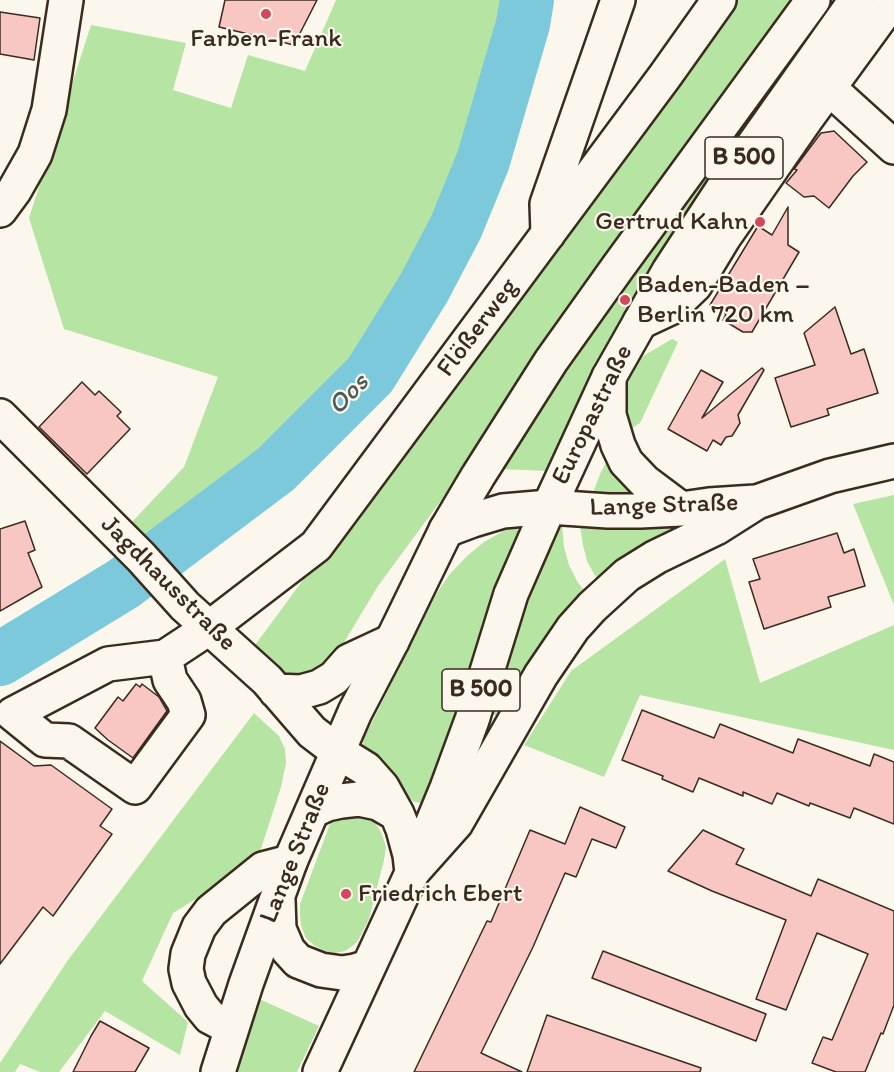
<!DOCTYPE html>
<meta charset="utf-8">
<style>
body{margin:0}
canvas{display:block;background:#fbf7ec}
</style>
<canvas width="894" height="1072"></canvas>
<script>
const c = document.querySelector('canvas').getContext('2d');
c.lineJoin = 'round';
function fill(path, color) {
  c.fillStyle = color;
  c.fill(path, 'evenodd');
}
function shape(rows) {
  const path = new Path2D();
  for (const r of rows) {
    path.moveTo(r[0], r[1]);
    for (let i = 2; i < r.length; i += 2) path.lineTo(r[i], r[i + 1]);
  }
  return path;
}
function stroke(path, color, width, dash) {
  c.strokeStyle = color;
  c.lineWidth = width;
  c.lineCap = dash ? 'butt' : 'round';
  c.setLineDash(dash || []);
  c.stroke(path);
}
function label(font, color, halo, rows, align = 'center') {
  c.font = font + ' Itim,sans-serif';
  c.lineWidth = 4.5;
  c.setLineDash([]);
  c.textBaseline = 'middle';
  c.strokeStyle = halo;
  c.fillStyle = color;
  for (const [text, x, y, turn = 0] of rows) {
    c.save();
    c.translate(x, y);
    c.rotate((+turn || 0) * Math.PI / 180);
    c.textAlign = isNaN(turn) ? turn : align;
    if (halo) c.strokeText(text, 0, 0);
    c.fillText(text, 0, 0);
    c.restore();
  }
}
const green = shape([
 [336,0,503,0,498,38,444,219,374,342,291,436,161,548,131,523,184,467,218,377,64,329,29,218,91,25,186,43,173,90,231,108,248,55,305,71],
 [731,0,794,0,535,354,453,484,378,586,334,659,312,677,289,677,283,673,255,645],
 [774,79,777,79,779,81,595,371,547,471,500,469,563,371],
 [672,339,678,342,640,423,624,433,622,384,638,359],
 [610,456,635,492,633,495,592,495,601,472],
 [894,495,894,605,853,504],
 [562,525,564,547,569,565,577,581,588,596,503,714,498,717,494,715,492,710,533,588,557,528],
 [580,526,630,528,663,527,668,528,670,536,601,583,594,574,587,561,583,545],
 [513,528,517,529,519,532,518,535,499,578,484,623,458,712,426,798,422,803,414,802,367,756,364,751,363,744,364,738,437,593,449,575,467,556,484,542,507,529],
 [725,559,760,683,894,625,894,750,640,695,604,777,524,745,571,671],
 [254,713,279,736,285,749,286,763,281,787,258,858,220,884,173,913,142,981,188,1022,180,1055,105,1011,59,1072,40,1072,20,1064,15,1072,0,1072,0,1063,68,960],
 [343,813,367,816,376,824,382,834,386,847,384,860,369,919,359,939,354,945,345,951,335,953,325,951,315,946,306,938,301,926,300,915,300,904,330,824,335,817],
 [257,998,319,1026,297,1072,233,1072]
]);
const river = shape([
 [0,659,123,584,276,469,370,375,424,288,456,227,483,161,523,24,527,0]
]);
const building = shape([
 [225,0,317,0,294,45,219,27,225,0],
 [0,12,40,18,34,60,0,54,0,12],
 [834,131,867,162,853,176,829,208,814,196,804,197,786,183,797,170,794,169,821,133,834,131],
 [788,207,788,245,799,252,752,332,743,332,723,320,726,314,710,305,758,226,772,235,788,207],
 [835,307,851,354,864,349,878,393,827,409,829,415,791,427,775,378,815,365,804,333,835,307],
 [762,368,764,370,738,415,740,423,732,436,726,437,721,445,713,440,707,451,668,429,701,370,723,382,702,418,762,368],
 [82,382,95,395,99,391,121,412,117,416,130,429,87,474,39,427,82,382],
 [25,521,35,550,28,553,42,587,0,611,0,529,25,521],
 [837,533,844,553,854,549,865,586,828,597,831,607,764,629,749,582,760,579,753,559,837,533],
 [136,684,140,687,142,684,159,697,167,711,133,758,108,740,95,728,118,697,123,701,136,684],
 [642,710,714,738,720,724,793,753,798,739,870,766,874,754,894,762,894,824,854,808,850,818,810,803,809,806,777,793,772,804,743,792,743,796,699,778,693,792,662,779,663,776,622,760,642,710],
 [0,741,34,766,51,765,112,809,100,826,112,834,53,916,43,907,0,964,0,741],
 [580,807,625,827,616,848,592,839,576,877,565,873,533,947,481,1053,522,1072,414,1072,487,921,491,922,530,830,565,844,580,807],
 [703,830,744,849,736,864,811,896,818,879,894,911,894,1005,883,1034,881,1033,865,1072,836,1072,812,1063,823,1037,832,1040,868,954,817,933,786,1010,756,999,786,920,712,891,668,871,703,830],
 [603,951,766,1014,756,1041,592,978,603,951],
 [547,1015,701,1068,700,1072,527,1072,547,1015],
 [100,1021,149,1048,135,1072,73,1072,91,1036,100,1021]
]);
const minor = shape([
 [829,88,894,147],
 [0,210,14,191,35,154,49,110,66,0],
 [548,234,547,204,618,0],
 [640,322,672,307,695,285,724,237,806,119,893,0],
 [609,377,609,415,618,445,626,462,645,482,681,509],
 [0,416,141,557,185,606,267,680,312,732,337,751],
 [446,530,473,520,503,511,549,507,608,511,640,511,681,509,709,505,755,502],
 [165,657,209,628,316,546,665,76,719,0],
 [165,657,170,680,184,701,188,715,135,787,69,741,45,740,13,714,108,664,165,657],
 [276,691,301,692,319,687,334,678,349,661,392,641],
 [415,869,456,823,541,675,573,628,592,607,627,575,656,557,716,528,757,502,830,476,894,461],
 [231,1028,210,1017,201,1006,189,983,186,969,188,954,199,927,211,911,263,869,290,862]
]);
const major = shape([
 [337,751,366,769,382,787,397,814,403,829,410,855,412,873],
 [312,811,327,804,341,801,359,799,378,803,397,814],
 [278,900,279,929,288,950,298,961,321,970,342,973,355,971,368,967],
 [218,1072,246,984,290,862,355,712,392,641,446,530,478,476,551,361,618,267,813,0],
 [320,1072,412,873,447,788,472,720,511,594,549,507,609,377,669,271,728,181,856,0]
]);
const markers = [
 [266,14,6,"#d1495b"],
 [760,222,6,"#d1495b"],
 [625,300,6,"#d1495b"],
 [346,894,6,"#d1495b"]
];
const shields = [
 [744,158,78],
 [481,690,78]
];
const shieldNames = [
 ["B 500",744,158],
 ["B 500",481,690]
];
const poiNames = [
 ["Farben-Frank",266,39,"center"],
 ["Gertrud Kahn",748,222,"right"],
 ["Baden-Baden –",637,285],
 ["Berlin 720 km",637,315],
 ["Friedrich Ebert",358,894]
];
const streetNames = [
 ["Flößerweg",478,328,-53],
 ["Europastraße",593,415,-64],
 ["Lange Straße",664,506,-2],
 ["Jagdhausstraße",168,584,45],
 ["Lange Straße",296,853,-68]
];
const waterNames = [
 ["Oos",349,395,-46]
];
fill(green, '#b6e4a3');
stroke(river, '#7cc9db', 54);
fill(building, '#f8c7c4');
stroke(building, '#3b2a1e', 1.5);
stroke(minor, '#3b2a1e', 38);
stroke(major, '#3b2a1e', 38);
stroke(minor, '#fbf7ec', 33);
stroke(major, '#fbf7ec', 33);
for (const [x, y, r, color] of markers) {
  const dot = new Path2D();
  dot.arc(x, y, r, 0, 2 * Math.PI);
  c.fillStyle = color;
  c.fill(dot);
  stroke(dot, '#fbf7ec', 2);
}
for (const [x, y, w] of shields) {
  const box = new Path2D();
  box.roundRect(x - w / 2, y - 21, w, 42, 4.5);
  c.fillStyle = '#fbf7ec';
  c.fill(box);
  stroke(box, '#3b2a1e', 1.5);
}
label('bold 24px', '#3b2a1e', null, shieldNames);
label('26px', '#3b2a1e', '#fbf7ec', poiNames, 'left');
label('26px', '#3b2a1e', '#fbf7ec', streetNames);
label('italic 27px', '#4e5a57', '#fbf7ec', waterNames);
</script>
